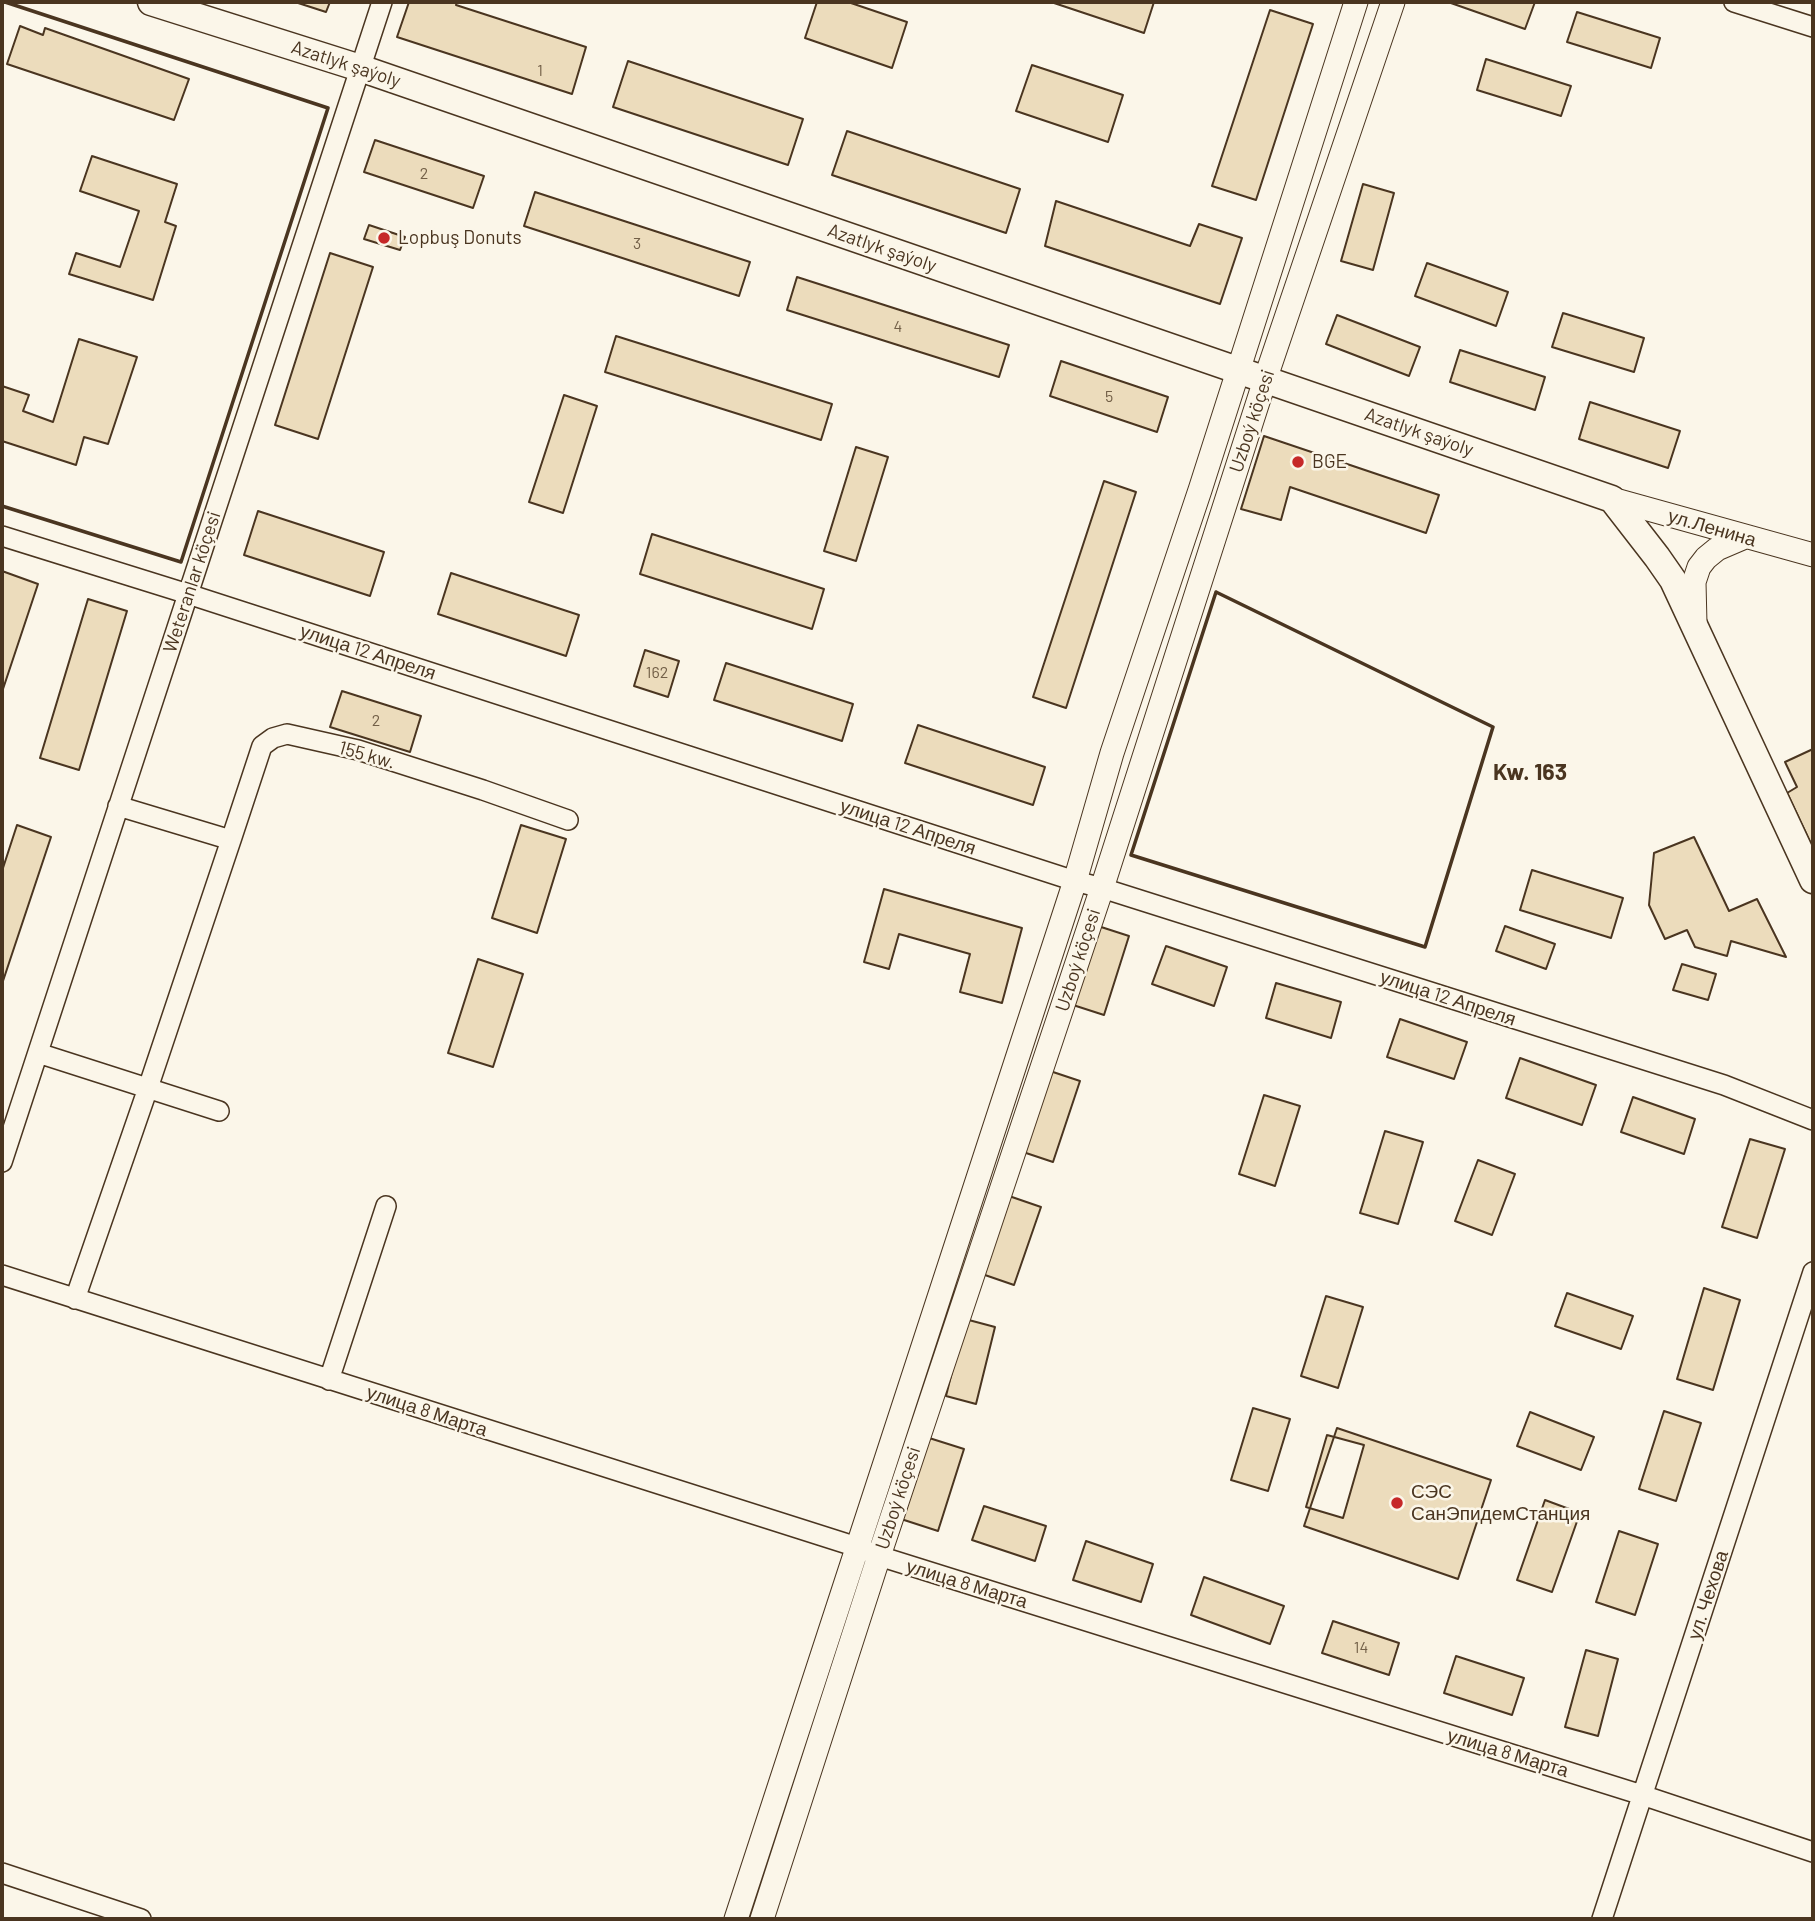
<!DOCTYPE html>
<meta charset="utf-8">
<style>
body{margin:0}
#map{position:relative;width:1815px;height:1921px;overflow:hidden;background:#fbf6e9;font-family:Barlow,sans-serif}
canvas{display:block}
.frame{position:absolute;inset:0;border:4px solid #4a3520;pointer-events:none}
</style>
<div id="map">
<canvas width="1815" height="1921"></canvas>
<div class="frame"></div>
</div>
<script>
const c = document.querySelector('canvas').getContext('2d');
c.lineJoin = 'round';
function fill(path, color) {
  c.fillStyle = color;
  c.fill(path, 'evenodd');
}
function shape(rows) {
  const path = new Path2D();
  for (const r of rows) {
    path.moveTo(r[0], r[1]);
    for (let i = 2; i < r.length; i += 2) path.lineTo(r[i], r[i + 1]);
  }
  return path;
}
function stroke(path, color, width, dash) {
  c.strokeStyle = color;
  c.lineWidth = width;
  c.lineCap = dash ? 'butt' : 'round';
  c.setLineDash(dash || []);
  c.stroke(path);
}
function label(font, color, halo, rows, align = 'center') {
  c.font = font + ' Barlow,sans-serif';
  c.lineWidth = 5;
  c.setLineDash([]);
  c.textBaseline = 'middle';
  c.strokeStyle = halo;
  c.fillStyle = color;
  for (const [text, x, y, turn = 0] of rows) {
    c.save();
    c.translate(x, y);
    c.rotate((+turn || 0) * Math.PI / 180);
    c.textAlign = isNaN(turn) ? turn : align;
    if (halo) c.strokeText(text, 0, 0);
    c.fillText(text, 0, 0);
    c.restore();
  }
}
const building = shape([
 [295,2,330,2,326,12,295,2],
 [409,2,457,2,456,5,586,47,572,94,397,37,409,2],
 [817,2,848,2,907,22,892,68,805,38,817,2],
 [1051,2,1154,2,1144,33,1051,2],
 [1448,2,1535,2,1525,29,1448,2],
 [1270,10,1313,24,1256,200,1212,186,1270,10],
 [1577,12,1660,38,1651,68,1567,42,1577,12],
 [20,26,43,35,45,28,189,79,174,120,7,64,20,26],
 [1486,59,1571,86,1561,116,1477,90,1486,59],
 [628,61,803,119,788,165,613,107,628,61],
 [1032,65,1123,95,1108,142,1016,111,1032,65],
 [847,131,1020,189,1006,233,832,175,847,131],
 [375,140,484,176,473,208,364,172,375,140],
 [92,156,177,184,165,222,176,226,153,300,69,274,76,253,120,267,139,211,80,191,92,156],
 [1363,184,1394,193,1373,270,1341,261,1363,184],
 [535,192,750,262,739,296,524,226,535,192],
 [1056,201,1190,246,1199,224,1242,238,1220,304,1045,246,1056,201],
 [369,225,405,237,400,250,364,239,369,225],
 [330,253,373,267,318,439,275,425,330,253],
 [1427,263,1508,292,1496,326,1415,296,1427,263],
 [797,277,1009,345,999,377,787,310,797,277],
 [1563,313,1644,338,1634,372,1552,347,1563,313],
 [1337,315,1420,347,1409,376,1326,344,1337,315],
 [616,336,832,404,821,440,605,372,616,336],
 [79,339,137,357,108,444,84,437,76,465,2,441,2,386,29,395,23,411,53,422,79,339],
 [1460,350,1545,377,1535,410,1450,382,1460,350],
 [1061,361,1168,397,1157,432,1050,396,1061,361],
 [564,395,597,406,563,513,529,502,564,395],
 [1590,402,1680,431,1668,468,1579,439,1590,402],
 [1264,436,1439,495,1426,533,1290,487,1281,520,1241,509,1264,436],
 [856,447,888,457,856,561,824,551,856,447],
 [1104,481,1136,492,1066,708,1033,697,1104,481],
 [258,511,384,552,370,596,244,555,258,511],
 [652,534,824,589,812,629,640,574,652,534],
 [2,571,38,584,2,692,2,571],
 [451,573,579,615,566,656,438,614,451,573],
 [88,599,127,611,79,770,40,758,88,599],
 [645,650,679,661,668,697,634,686,645,650],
 [726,663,853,704,842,741,714,700,726,663],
 [342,691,421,716,410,752,330,727,342,691],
 [918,725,1045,767,1033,805,905,763,918,725],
 [1813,749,1813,848,1787,793,1797,787,1785,762,1813,749],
 [17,825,51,837,2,984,2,871,17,825],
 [521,825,566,839,537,933,492,918,521,825],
 [1694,837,1729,911,1757,899,1786,957,1731,941,1727,956,1695,947,1687,930,1665,939,1649,905,1654,853,1694,837],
 [1532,870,1623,898,1611,938,1520,910,1532,870],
 [884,889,1022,928,1002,1003,960,992,970,954,899,934,889,969,864,962,884,889],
 [1098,926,1129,936,1104,1015,1073,1005,1098,926],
 [1505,926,1555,944,1546,969,1496,951,1505,926],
 [1166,946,1227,967,1214,1006,1152,984,1166,946],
 [478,959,523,974,493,1067,448,1053,478,959],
 [1682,964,1716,974,1708,1000,1673,990,1682,964],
 [1276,983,1341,1002,1331,1038,1266,1018,1276,983],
 [1400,1019,1467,1042,1454,1079,1387,1057,1400,1019],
 [1520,1058,1596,1085,1582,1125,1506,1098,1520,1058],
 [1047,1070,1080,1081,1053,1162,1020,1151,1047,1070],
 [1264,1095,1300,1106,1275,1186,1239,1174,1264,1095],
 [1633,1097,1695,1119,1684,1154,1621,1132,1633,1097],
 [1385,1131,1423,1142,1398,1224,1360,1213,1385,1131],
 [1750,1139,1785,1149,1757,1238,1722,1227,1750,1139],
 [1478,1160,1515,1174,1492,1235,1455,1221,1478,1160],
 [1009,1196,1041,1207,1014,1285,982,1274,1009,1196],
 [1704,1288,1740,1300,1713,1390,1677,1379,1704,1288],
 [1567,1293,1633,1316,1621,1349,1555,1326,1567,1293],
 [1326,1296,1363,1307,1338,1388,1301,1376,1326,1296],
 [965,1319,995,1327,976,1404,946,1396,965,1319],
 [1253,1408,1290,1419,1268,1491,1231,1480,1253,1408],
 [1664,1411,1701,1423,1676,1501,1639,1489,1664,1411],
 [1530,1412,1594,1437,1581,1470,1517,1446,1530,1412],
 [1337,1428,1491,1480,1458,1579,1304,1526,1337,1428],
 [1327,1435,1364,1445,1343,1518,1306,1507,1327,1435],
 [926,1437,964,1449,938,1531,901,1519,926,1437],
 [1545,1500,1580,1513,1552,1592,1517,1580,1545,1500],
 [984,1506,1046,1526,1035,1561,972,1540,984,1506],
 [1619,1531,1658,1544,1635,1615,1596,1602,1619,1531],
 [1086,1541,1153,1564,1141,1602,1073,1580,1086,1541],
 [1204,1577,1284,1606,1270,1644,1191,1615,1204,1577],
 [1333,1621,1399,1643,1389,1675,1322,1653,1333,1621],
 [1586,1650,1618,1659,1598,1736,1565,1727,1586,1650],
 [1456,1656,1524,1678,1512,1715,1444,1693,1456,1656]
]);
const minor = shape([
 [1734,2,1813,27],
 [2,536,188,594,1075,881,1102,888,1724,1085,1813,1120],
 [231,840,262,746,273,738,287,734,358,750,483,790,568,820],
 [38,1053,219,1111],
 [2,1162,382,2],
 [2,1275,857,1547,879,1556,1642,1795,1813,1852],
 [75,1299,148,1088,231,840,118,806],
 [329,1380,386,1206],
 [2,1873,141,1919],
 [1602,1919,1813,1272]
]);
const tertiary = shape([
 [1612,499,1813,555],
 [1695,624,1694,582,1699,567,1706,558,1717,549,1745,537],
 [736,1919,1075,881,1112,753,1200,490,1356,2],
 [762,1919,879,1556,1102,888,1265,380,1393,2]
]);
const secondary = shape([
 [151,2,360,68,1612,499,1657,557,1673,580,1813,880]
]);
const wall = shape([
 [2,506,181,562,328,108,5,2],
 [1216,592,1493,727,1425,947,1131,855,1216,592]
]);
const markers = [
 [384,238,7,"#c62828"],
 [1298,462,7,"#c62828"],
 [1397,1503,7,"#c62828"]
];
const numberNames = [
 ["1",540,71],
 ["2",424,174],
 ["3",637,244],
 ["4",898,327],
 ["5",1109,397],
 ["162",657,673],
 ["2",376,721],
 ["14",1361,1648]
];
const streetNames = [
 ["Azatlyk şaýoly",346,64,18],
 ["Azatlyk şaýoly",882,248,19],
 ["Uzboý köçesi",1252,421,-72],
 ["Azatlyk şaýoly",1419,432,19],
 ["ул.Ленина",1712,528,16],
 ["Weteranlar köçesi",192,582,-72],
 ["улица 12 Апреля",368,652,18],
 ["155 kw.",367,755,16],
 ["улица 12 Апреля",908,827,18],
 ["Uzboý köçesi",1078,960,-72],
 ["улица 12 Апреля",1448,998,18],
 ["улица 8 Марта",427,1411,18],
 ["Uzboý köçesi",898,1498,-72],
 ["улица 8 Марта",967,1584,17],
 ["ул. Чехова",1708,1595,-72],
 ["улица 8 Марта",1508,1753,17]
];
const poiNames = [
 ["Lopbuş Donuts",398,238],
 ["BGE",1312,462],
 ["СЭС",1411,1492],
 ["СанЭпидемСтанция",1411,1514]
];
const quarterNames = [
 ["Kw. 163",1530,772]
];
fill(building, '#ecdcbc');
stroke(building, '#4a3520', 2);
stroke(minor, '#4a3520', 22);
stroke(tertiary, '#4a3520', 25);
stroke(secondary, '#4a3520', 29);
stroke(minor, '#fbf6e9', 19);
stroke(tertiary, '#fbf6e9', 23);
stroke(secondary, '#fbf6e9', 26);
stroke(wall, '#4a3520', 3.5);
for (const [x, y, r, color] of markers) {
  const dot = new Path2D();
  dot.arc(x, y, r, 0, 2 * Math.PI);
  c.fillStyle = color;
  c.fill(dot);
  stroke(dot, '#fbf6e9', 2.5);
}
label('16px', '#725f47', null, numberNames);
label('19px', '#4a3520', '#fbf6e9', streetNames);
label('19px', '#4a3520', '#fbf6e9', poiNames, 'left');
label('bold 23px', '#4a3520', '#fbf6e9', quarterNames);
</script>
